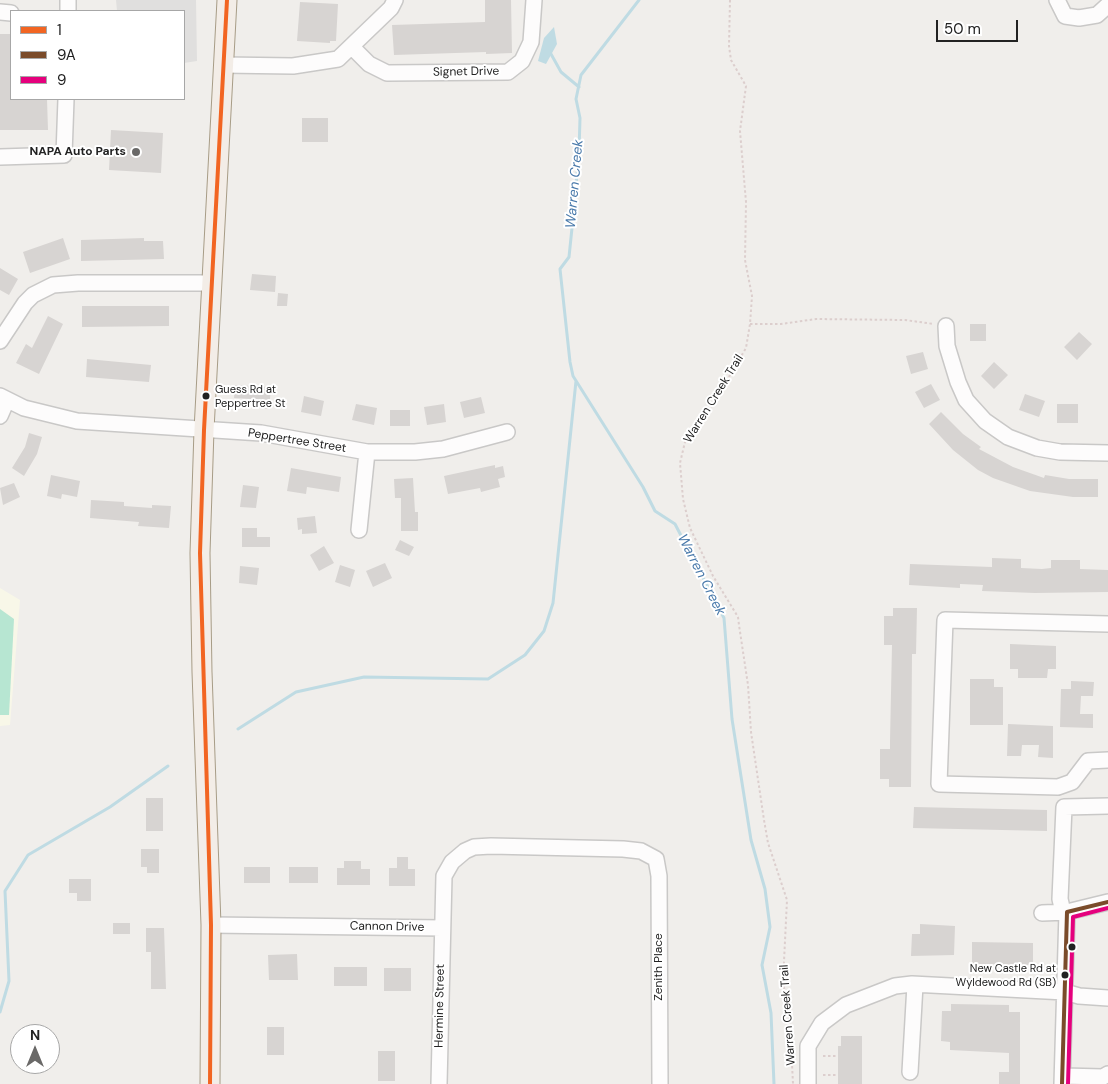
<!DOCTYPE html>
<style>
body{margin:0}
#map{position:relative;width:1108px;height:1084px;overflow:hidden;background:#f0eeeb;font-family:"DM Sans",sans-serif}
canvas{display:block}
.legend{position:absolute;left:10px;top:10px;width:175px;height:90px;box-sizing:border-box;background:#fff;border:1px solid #a7a7a7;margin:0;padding:6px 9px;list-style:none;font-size:15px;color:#222}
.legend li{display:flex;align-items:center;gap:10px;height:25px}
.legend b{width:25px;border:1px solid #a7a7a7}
.north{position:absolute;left:10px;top:1024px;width:50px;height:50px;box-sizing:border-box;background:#fff;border:1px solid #a7a7a7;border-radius:50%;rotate:0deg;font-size:14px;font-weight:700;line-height:20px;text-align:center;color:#222}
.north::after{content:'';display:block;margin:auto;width:18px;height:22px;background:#6a6968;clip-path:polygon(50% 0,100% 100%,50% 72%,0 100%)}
.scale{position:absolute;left:936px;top:20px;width:82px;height:22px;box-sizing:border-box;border:2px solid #222;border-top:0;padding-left:6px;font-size:15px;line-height:18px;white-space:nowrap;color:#222;-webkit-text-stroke:4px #fff;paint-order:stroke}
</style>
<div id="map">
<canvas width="1108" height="1084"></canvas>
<ul class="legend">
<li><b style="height:6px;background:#f26522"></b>1</li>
<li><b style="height:6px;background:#7a4b2a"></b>9A</li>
<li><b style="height:6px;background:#e5007d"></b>9</li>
</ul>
<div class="north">N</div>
<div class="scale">50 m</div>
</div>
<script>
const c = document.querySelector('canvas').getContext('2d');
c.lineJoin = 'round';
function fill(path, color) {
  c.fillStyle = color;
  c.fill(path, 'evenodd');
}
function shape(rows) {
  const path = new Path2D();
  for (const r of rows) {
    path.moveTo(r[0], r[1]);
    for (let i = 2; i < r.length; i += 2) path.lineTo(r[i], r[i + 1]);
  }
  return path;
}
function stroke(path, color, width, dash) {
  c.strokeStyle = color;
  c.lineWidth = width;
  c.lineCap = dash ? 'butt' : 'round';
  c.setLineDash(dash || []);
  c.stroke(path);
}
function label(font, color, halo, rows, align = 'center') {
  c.font = font + ' "DM Sans",sans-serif';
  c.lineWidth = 4;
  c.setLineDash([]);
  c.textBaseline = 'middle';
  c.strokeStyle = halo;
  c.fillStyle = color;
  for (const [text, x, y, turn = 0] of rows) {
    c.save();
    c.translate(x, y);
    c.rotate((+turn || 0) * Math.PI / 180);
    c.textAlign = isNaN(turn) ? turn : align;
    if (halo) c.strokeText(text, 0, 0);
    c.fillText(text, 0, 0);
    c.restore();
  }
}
const education = shape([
 [0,588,20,600,10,725,0,726]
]);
const pitch = shape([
 [0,609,14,619,9,715,0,715]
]);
const parking = shape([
 [116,0,196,0,197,61,184,63,184,11,117,11]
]);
const water = shape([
 [554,27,557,44,546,64,538,61,544,38]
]);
const stream = shape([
 [639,0,581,75,576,99,580,118,579,152,572,228,569,257,560,269,570,362,573,376,643,487,655,511,675,524,724,618,732,719,751,840,765,889,770,927,762,965,771,1013,774,1084],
 [551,54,561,72,579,87],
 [238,729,296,692,364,677,488,679,525,655,544,631,553,603,576,381],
 [0,1012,9,981,5,891,28,855,110,807,168,766]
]);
const building = shape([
 [485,0,511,0,512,53,486,54,486,52,394,55,392,25,485,22],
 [300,2,338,4,336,41,330,41,330,43,297,41],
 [0,34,11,34,11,99,47,99,48,130,0,130],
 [302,118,328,118,328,142,302,142],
 [111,130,163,133,161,173,109,170],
 [63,238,70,259,30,273,23,252],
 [144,238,144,241,163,241,164,259,81,261,81,240],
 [0,268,18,279,9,295,0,290],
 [252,274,276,276,275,292,250,290],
 [278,293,288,294,287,306,277,306],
 [82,306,169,306,169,326,82,327],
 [48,316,63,324,39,374,16,363,26,344,32,348],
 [970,324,986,324,986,341,970,341],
 [1079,332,1092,344,1077,360,1064,347],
 [923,352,928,369,911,374,906,356],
 [87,359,151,365,149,382,86,377],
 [994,362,1008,375,994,389,981,376],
 [931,384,940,400,924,408,915,392],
 [235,385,271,387,269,409,249,407,250,399,234,398],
 [1025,394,1045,401,1039,417,1019,410],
 [304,396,324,401,321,416,301,412],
 [481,397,485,413,464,418,460,402],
 [356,404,377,408,374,425,352,420],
 [444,404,446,422,427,425,424,407],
 [1057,404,1078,404,1078,423,1057,423],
 [390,410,410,410,410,426,390,426],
 [941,412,963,434,981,447,979,449,1013,467,1044,478,1045,475,1069,479,1098,479,1098,497,1073,497,1030,491,993,478,978,470,953,450,929,424],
 [29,433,42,437,37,454,24,476,12,468,25,447],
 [495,465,495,468,503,466,505,477,498,479,500,487,481,492,480,488,448,494,444,476],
 [291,468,341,477,339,492,307,487,306,494,287,491],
 [51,475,80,481,77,497,62,494,61,499,47,496],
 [413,478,415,512,418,512,418,531,401,531,401,498,395,498,394,479],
 [14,483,20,497,3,505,0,488],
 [243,485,259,487,256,508,240,507],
 [91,500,124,502,124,506,152,508,152,505,171,506,169,528,138,526,139,522,90,518],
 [315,516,317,533,302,534,302,529,298,530,297,518],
 [242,528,257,528,257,537,270,537,270,547,242,547],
 [400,540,414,547,409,556,395,550],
 [324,546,334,563,319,571,310,555],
 [992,558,1021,559,1021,568,1042,569,1051,568,1051,560,1080,560,1080,569,1108,570,1108,592,1035,593,982,591,983,585,960,584,960,588,909,585,910,564,992,567],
 [385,563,392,578,373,587,366,571],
 [340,565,355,570,350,587,335,582],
 [240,566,259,568,257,585,239,583],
 [893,608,917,608,916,654,912,654,911,787,889,787,889,779,880,779,880,749,890,749,890,741,892,645,884,645,884,616,893,616],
 [1010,644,1056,646,1056,669,1048,669,1047,678,1018,678,1018,669,1010,669],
 [970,679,994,679,994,687,1003,687,1003,725,970,725],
 [1071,681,1094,682,1093,696,1081,696,1080,714,1093,714,1093,728,1060,727,1061,689,1071,689],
 [1008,724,1053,726,1053,758,1038,757,1039,745,1022,745,1021,756,1007,756],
 [146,798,163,798,163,831,146,831],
 [914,807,1047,810,1047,831,913,828],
 [141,849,159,849,159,873,147,873,147,867,141,867],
 [397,857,408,857,408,869,415,869,415,886,389,886,389,868,397,868],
 [344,861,361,861,361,869,370,869,370,885,337,885,337,868,344,868],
 [244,867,270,867,270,883,244,883],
 [289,867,318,867,318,883,289,883],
 [69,879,91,879,91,901,77,901,77,893,69,893],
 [113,923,130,923,130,934,113,934],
 [920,924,955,926,954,955,911,956,912,934,920,934],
 [146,928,164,928,166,989,151,989,151,952,146,952],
 [972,942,1033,943,1033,965,972,964],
 [297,954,298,980,269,980,268,955],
 [334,967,367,967,367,986,334,986],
 [384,968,411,968,411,991,384,991],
 [951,1004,1009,1005,1009,1012,1020,1012,1020,1084,999,1084,999,1072,1009,1072,1009,1053,950,1050,950,1042,941,1041,942,1011,951,1011],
 [267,1027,284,1027,284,1055,267,1055],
 [841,1036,862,1036,862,1084,838,1084,838,1046,841,1046],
 [378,1051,395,1051,395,1081,378,1081]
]);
const path = shape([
 [730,0,729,46,731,60,746,86,740,131,746,202,745,260,752,296,750,324,746,348,701,424,685,442,680,463,683,499,690,528,713,576,738,617,739,625,748,685,751,732,764,820,768,843,787,900,783,982,790,1024,793,1084],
 [750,324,781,324,816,319,905,320,934,324],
 [823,1056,838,1056],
 [823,1075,838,1075]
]);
const minor = shape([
 [1057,0,1065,16,1079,18,1097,15,1108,5],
 [68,11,68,0],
 [0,12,11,13],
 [352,47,369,64,387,73,508,72,522,61,531,42,534,0],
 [223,65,293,66,338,59,391,8,395,0],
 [0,157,64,155,66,99],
 [946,326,947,346,958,382,966,400,985,421,1008,437,1037,448,1060,452,1108,453],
 [0,341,25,303,33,295,53,285,78,283,213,283],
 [0,396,24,408,77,421,261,433,367,452,415,452,443,449,507,432],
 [0,416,7,400],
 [359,530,367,452],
 [1108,624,945,620,939,784,1058,787,1072,782,1088,761,1108,760],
 [1063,912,1060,899,1064,807,1108,806],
 [1042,913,1067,912,1108,902],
 [211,925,442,928],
 [910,1072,915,985],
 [1063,1076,1103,1077,1108,1074],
 [439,1084,444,876,452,862,465,851,474,847,491,846,623,849,641,851,656,859,659,876,660,1084],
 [808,1084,808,1046,822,1023,846,1005,895,986,912,984,1065,992,1079,996,1108,998],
 [1062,1084,1067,912]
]);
const major = shape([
 [210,1084,211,925,202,672,200,553,204,430,227,0]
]);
const bus1 = shape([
 [210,1084,211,925,200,553,204,430,227,0]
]);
const bus2 = shape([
 [1062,1084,1067,912,1108,902]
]);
const bus3 = shape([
 [1068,1084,1073,917,1108,908]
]);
const markers = [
 [136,152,5,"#6a6968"],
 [206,396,4.5,"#222"],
 [1072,947,4.5,"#222"],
 [1065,975,4.5,"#222"]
];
const busNames = [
 ["Guess Rd at",215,390],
 ["Peppertree St",215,404],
 ["New Castle Rd at",1056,969,"right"],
 ["Wyldewood Rd (SB)",1056,983,"right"]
];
const streetNames = [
 ["Signet Drive",466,72,-1],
 ["Warren Creek Trail",714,399,-58],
 ["Peppertree Street",297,441,9],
 ["Cannon Drive",387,927,1],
 ["Zenith Place",659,967,-90],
 ["Hermine Street",440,1006,-89],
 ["Warren Creek Trail",788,1015,-94]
];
const poiNames = [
 ["NAPA Auto Parts",126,152]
];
const waterNames = [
 ["Warren Creek",575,184,-85],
 ["Warren Creek",701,575,63]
];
fill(education, '#f8f7e8');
fill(pitch, '#b7e6d2');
fill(parking, '#e0dfde');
fill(water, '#bfdbe3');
stroke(stream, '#bfdbe3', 3);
fill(building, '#d7d4d2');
stroke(minor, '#c9c8c7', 18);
stroke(major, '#a79c86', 21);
stroke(path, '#dccecd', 2, [2.5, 2.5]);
stroke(minor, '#fdfcfc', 15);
stroke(major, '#f3ede7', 19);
stroke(bus1, '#f26522', 4);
stroke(bus2, '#7a4b2a', 4);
stroke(bus3, '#e5007d', 4);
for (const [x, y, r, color] of markers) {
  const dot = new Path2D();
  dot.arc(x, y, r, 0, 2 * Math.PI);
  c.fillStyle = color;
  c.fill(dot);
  stroke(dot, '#fff', 2);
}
label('11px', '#222', '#fff', busNames, 'left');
label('12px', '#222', '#fff', streetNames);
label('bold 12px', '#222', '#fff', poiNames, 'right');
label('italic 14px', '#4a7aab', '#fff', waterNames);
</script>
